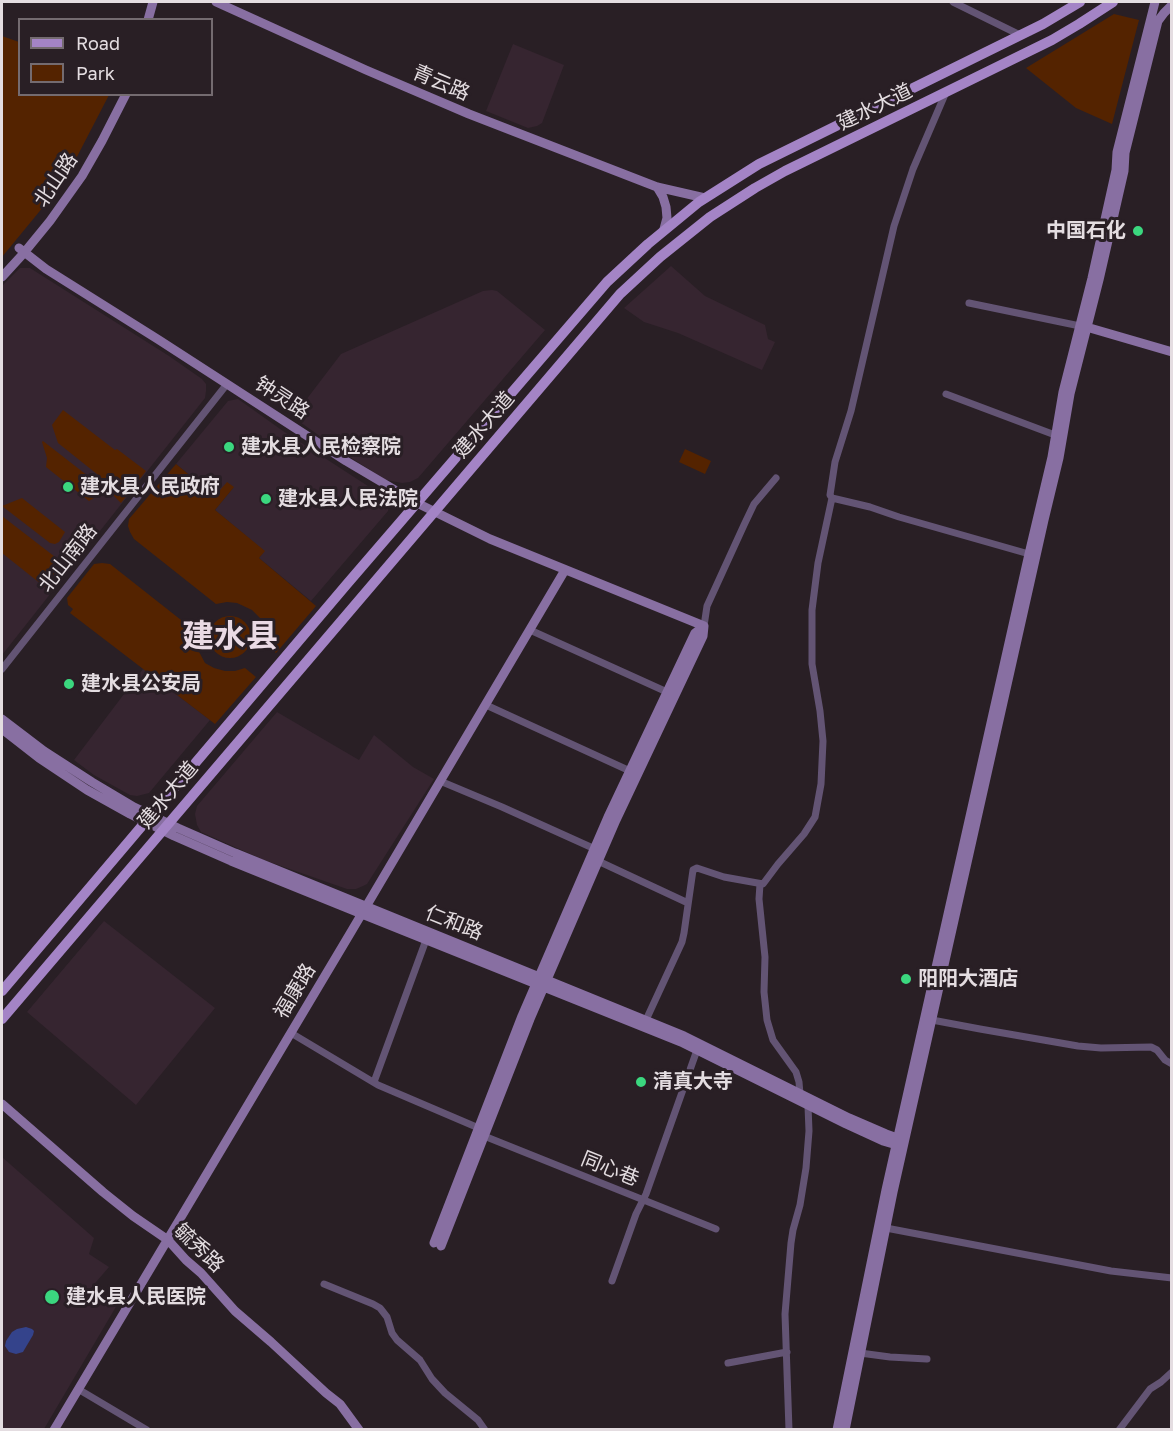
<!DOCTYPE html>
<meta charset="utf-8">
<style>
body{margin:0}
#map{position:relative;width:1173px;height:1431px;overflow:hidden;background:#291f25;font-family:"Golos Text",sans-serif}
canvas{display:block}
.frame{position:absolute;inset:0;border:3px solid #e4dde1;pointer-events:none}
.legend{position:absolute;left:18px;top:18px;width:195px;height:78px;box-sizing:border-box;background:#291f25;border:2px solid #746b70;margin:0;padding:8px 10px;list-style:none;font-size:18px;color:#e4dde1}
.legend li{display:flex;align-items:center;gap:12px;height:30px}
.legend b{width:30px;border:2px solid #746b70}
</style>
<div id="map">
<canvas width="1173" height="1431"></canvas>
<div class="frame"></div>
<ul class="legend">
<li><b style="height:8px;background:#a484c6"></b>Road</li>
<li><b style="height:16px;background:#542300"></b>Park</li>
</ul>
</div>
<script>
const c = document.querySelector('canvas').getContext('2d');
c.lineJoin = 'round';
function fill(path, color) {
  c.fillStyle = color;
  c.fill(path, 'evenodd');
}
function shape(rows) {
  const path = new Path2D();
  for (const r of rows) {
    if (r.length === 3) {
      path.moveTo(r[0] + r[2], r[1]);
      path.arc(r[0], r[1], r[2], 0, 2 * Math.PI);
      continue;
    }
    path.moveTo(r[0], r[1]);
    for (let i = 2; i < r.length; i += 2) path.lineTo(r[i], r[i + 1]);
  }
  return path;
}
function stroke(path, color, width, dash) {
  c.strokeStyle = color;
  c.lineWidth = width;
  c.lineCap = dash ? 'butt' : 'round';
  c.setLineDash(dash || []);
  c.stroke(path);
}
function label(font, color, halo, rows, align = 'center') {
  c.font = font + ' "Golos Text","Noto Sans SC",sans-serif';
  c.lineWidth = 6;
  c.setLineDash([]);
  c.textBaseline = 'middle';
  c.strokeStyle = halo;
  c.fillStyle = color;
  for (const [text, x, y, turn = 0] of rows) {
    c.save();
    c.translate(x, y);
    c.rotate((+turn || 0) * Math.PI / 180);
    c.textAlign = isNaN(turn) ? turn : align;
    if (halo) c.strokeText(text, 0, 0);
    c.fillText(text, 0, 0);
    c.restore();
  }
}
const built = shape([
 [513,44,564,65,542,123,537,126,528,128,486,111],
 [671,266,705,296,765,325,768,339,775,342,762,370,678,333,644,322,624,308],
 [20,268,30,268,169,356,202,379,206,384,206,391,205,398,2,655,2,286],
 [492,290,497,291,545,330,418,478,410,482,402,483,386,480,345,454,293,417,341,354,483,291],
 [238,399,283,431,388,499,389,502,388,511,311,601,259,558,264,551,215,510,233,488,215,496,176,464,228,401],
 [143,669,210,720,149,793,137,796,130,795,94,775,74,760],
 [277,712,359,760,374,735,413,767,434,779,367,884,363,886,356,889,347,889,264,860,201,832,197,825,195,814,197,806],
 [104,921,215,1008,136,1105,27,1012],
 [2,1157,94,1238,89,1254,109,1267,90,1289,117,1305,44,1429,2,1429]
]);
const green = shape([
 [1114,14,1139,20,1112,124,1076,108,1026,68],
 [2,36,19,42,20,94,109,95,67,176,39,212,2,257],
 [63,410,115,450,117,449,146,471,121,503,114,496,112,486,58,443,52,425],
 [43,441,97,483,98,489,94,498,89,501,46,467,47,458,42,442],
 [685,449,711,461,705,474,679,462],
 [176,464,215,496,227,482,234,487,215,510,265,551,259,558,316,606,276,653,266,646,265,628,260,618,252,610,237,603,227,602,216,604,134,539,130,532,128,526,129,519],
 [22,498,65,532,59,542,55,544,50,543,2,506],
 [2,516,59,560,62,559,68,552,77,559,51,592,2,553],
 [102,563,110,564,195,631,197,648,205,663,214,668,225,671,235,671,245,668,256,677,215,724,70,613,73,609,68,605,67,598,94,564],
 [230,637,21]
]);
const water = shape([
 [26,1327,32,1329,34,1331,33,1335,23,1352,16,1354,9,1352,5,1346,6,1341,12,1332,17,1329]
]);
const street = shape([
 [953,2,1020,35],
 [969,303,1080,326],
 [946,394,1055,435],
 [832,498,870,507,899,517,1029,554],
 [704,626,707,606,744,525,754,504,776,478],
 [530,630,667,692],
 [2,669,227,384],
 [486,705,630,771],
 [440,781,502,807,595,849],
 [598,861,688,903],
 [760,884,759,899,765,957,764,992,767,1020,773,1040,796,1072,799,1082,800,1094],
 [646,1020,682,942,684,933,693,870,697,868,724,877,763,884,778,864,804,834,815,817,821,784,823,741,820,711,812,664,812,610,818,563,832,498,830,495,835,462,851,411,894,226,913,169,946,92],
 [932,1020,980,1029,1078,1046,1101,1048,1151,1047,1157,1050,1165,1060,1172,1064],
 [291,1033,378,1085,481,1129],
 [374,1082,426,940],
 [484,1136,716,1229],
 [886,1228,1111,1271,1172,1278],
 [612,1281,636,1214,646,1194,697,1050],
 [324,1284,373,1304,380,1308,387,1317,392,1333,397,1340,420,1360,432,1379,445,1393,478,1420,485,1430],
 [860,1353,890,1357,927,1359],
 [728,1363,787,1352],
 [78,1389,147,1430],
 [789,1430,785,1314,791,1243,793,1230,800,1205,806,1168,809,1131,808,1106],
 [1119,1430,1150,1389,1161,1382,1172,1372]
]);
const secondary = shape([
 [216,2,366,70,469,114,657,187,705,198],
 [148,20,153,2],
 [657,187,663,197,666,207,667,218,664,229],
 [19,248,46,269,159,340,346,461,417,503,490,539,704,626],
 [2,277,23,254,50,221,82,176,102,141,126,94],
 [1083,326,1172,352],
 [2,719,44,751,92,782,134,807,178,828,235,853,684,1036,849,1118,886,1134,903,1140],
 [2,729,39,758,87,790,130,814,174,836,231,861,362,914,681,1042,846,1124,883,1141,900,1146],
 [2,1104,103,1192,133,1216,168,1240,186,1260,201,1273,235,1311,271,1342,326,1393,340,1404,359,1430],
 [434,1243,522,1016,608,817,695,633,704,626],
 [441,1246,530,1019,616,820,703,636,704,626],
 [54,1430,351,932,565,570],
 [837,1430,886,1190,1029,554,1052,457,1063,392,1092,278,1116,170,1117,152,1155,2],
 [845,1430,893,1192,1044,520,1059,458,1070,394,1099,280,1124,171,1125,153,1158,21,1164,13,1172,5]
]);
const primary = shape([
 [2,991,347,584,607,282,648,244,699,202,759,164,1043,24,1080,2],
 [2,1019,620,294,660,257,710,217,755,188,785,171,1052,40,1079,24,1113,2]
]);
const markers = [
 [1138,231,6,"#3bd77f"],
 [229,447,6,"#3bd77f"],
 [68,487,6,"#3bd77f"],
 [266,499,6,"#3bd77f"],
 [69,684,6,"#3bd77f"],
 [906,979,6,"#3bd77f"],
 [641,1082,6,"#3bd77f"],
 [52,1297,8,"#3bd77f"]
];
const streetNames = [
 ["青云路",441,83,23],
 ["建水大道",875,107,-26],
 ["北山路",56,180,-56],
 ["钟灵路",282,398,33],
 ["建水大道",484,425,-49],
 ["北山南路",68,558,-52],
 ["建水大道",168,795,-50],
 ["仁和路",454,923,22],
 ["福康路",295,991,-59],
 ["同心巷",610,1169,22],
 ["毓秀路",199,1248,44]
];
const poiNames = [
 ["中国石化",1126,231,"right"],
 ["建水县人民检察院",241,447],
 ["建水县人民政府",80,487],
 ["建水县人民法院",278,499],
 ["建水县公安局",81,684],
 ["阳阳大酒店",918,979],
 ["清真大寺",653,1082],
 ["建水县人民医院",66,1297]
];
const townNames = [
 ["建水县",230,637]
];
fill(built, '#362530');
fill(green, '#542300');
fill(water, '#34438b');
stroke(street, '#635474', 7);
stroke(secondary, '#886fa2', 9);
stroke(primary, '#a484c6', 10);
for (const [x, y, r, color] of markers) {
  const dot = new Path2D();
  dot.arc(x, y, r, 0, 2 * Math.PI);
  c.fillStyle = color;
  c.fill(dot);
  stroke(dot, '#291f25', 2);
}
label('20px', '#e4dde1', '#291f25', streetNames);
label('bold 20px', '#e4dde1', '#291f25', poiNames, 'left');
label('bold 32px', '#eadae4', '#291f25', townNames);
</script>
